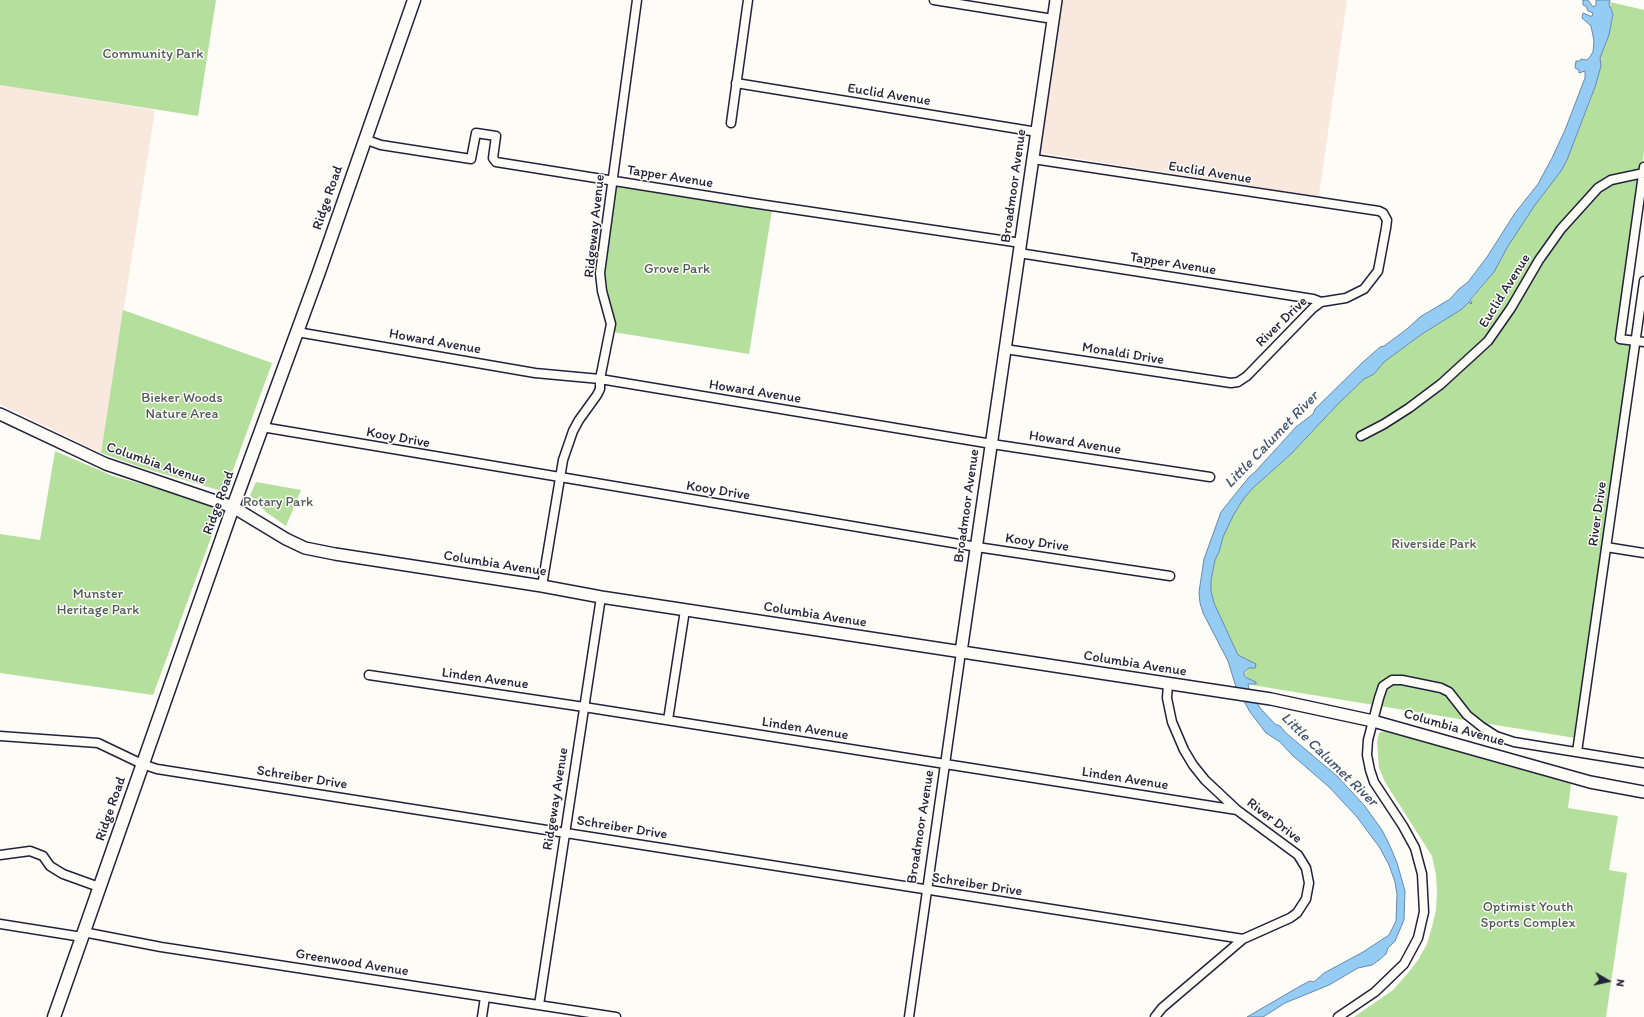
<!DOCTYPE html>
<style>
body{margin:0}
#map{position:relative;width:1644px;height:1017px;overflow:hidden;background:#fdfcf7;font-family:Itim,sans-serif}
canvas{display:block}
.north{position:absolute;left:1588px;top:961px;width:40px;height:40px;-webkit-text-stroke:3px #fdfcf7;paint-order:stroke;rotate:99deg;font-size:11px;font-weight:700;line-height:16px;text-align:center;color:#22223b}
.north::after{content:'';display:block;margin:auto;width:14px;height:18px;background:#22223b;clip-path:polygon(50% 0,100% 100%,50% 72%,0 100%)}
</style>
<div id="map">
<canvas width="1644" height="1017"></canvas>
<div class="north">N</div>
</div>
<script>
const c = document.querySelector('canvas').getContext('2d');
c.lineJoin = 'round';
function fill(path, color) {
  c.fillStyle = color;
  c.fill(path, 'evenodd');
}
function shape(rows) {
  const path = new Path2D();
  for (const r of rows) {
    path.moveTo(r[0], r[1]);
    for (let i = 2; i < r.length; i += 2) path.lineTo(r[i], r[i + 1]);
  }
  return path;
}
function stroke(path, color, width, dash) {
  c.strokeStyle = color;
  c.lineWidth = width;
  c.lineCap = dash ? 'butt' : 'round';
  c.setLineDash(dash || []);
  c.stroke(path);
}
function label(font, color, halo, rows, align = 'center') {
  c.font = font + ' Itim,sans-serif';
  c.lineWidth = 3;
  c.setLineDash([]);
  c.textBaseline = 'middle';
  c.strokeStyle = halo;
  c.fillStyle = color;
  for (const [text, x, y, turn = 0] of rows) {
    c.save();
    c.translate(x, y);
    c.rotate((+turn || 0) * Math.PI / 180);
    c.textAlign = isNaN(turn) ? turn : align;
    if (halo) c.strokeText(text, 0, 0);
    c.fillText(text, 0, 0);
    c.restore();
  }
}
const built = shape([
 [1062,0,1347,0,1319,195,1322,197,1041,153,1040,149],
 [0,85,155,110,101,453,0,404]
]);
const green = shape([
 [0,0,216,0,198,116,0,85],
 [1610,2,1644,10,1644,151,1617,341,1631,345,1575,738,1252,685,1256,684,1253,681,1247,678,1244,674,1254,663,1249,662,1238,655,1214,603,1211,591,1211,580,1215,560,1219,552,1223,537,1234,514,1244,498,1254,487,1291,454,1338,404,1364,379,1374,374,1384,362,1422,334,1462,309,1469,302,1472,303,1470,301,1494,272,1508,246,1535,205,1561,171,1567,160,1591,99,1601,66,1600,58,1606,44,1613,18],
 [620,186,772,210,749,354,613,332,613,315,602,281,614,190,617,187],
 [123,310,272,363,225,492,140,467,101,453],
 [55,451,113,476,214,504,219,516,153,695,0,673,0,534,40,540],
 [256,482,301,490,286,526,266,512,250,495],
 [1383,731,1458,750,1571,784,1568,808,1618,816,1609,870,1627,873,1606,1017,1354,1017,1393,990,1408,973,1418,960,1427,944,1432,927,1436,910,1437,892,1436,875,1432,856,1385,782,1379,768,1377,742,1379,733]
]);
const water = shape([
 [1583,0,1588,0,1593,7,1596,5,1596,0,1610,0,1609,4,1613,14,1609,35,1600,58,1601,66,1595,87,1567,160,1561,171,1535,205,1508,246,1494,272,1470,300,1472,303,1471,304,1469,302,1462,309,1422,334,1384,362,1374,374,1364,379,1338,404,1291,454,1254,487,1244,498,1234,514,1223,537,1219,552,1215,560,1211,580,1211,591,1214,603,1238,655,1256,664,1255,668,1249,668,1244,672,1244,676,1247,678,1256,682,1256,684,1248,684,1249,689,1260,708,1275,724,1280,726,1286,733,1337,776,1364,805,1382,830,1390,846,1397,863,1405,891,1404,920,1395,941,1388,948,1386,954,1379,960,1372,965,1358,968,1329,985,1285,1003,1263,1017,1247,1017,1302,985,1310,981,1314,982,1324,973,1363,952,1389,935,1396,921,1397,894,1395,882,1389,865,1380,848,1357,817,1329,787,1292,755,1280,742,1266,733,1250,712,1236,687,1228,661,1203,613,1200,603,1199,592,1204,559,1221,512,1249,477,1255,472,1296,427,1313,414,1315,409,1363,362,1380,347,1384,346,1407,329,1420,317,1450,299,1459,289,1468,282,1487,257,1515,213,1538,184,1552,158,1565,130,1585,78,1585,71,1579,73,1579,70,1575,68,1576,61,1580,61,1581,59,1587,60,1589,58,1593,52,1594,41,1591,26,1582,18,1583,13,1590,16,1592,16,1593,13,1588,11,1586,6,1583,5,1583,0]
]);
const street = shape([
 [934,0,1053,19],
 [736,83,1037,132],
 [731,123,748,0],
 [364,139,381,145,471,159,476,133,496,136,493,158,496,162,752,203,1021,243],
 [1644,167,1620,339,1644,342],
 [1019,253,1313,299,1321,302],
 [297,332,535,373,600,379,992,444,1210,477],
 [1005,349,1231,383,1238,382,1247,376,1313,308,1321,302,1346,298,1364,289,1378,271,1386,228,1387,220,1383,213,1379,211,1033,159],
 [262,427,977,547,1170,576],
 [1361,436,1384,424,1409,408,1441,384,1488,341,1511,308,1539,260,1561,229,1598,188,1611,180,1644,173],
 [1606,547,1644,553],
 [542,586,563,460,573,431,579,420,597,395,600,389,600,379,611,324,602,291,600,273,637,0],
 [369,675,584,707,1237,810],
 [668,720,685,610],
 [0,736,98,743,142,764,157,769,1243,939],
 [1577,752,1644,281],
 [0,855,30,851,43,856,50,866,63,874,99,887],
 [0,924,82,937],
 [83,932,161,947,616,1017],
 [539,1005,601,597],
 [482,1017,485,997],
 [909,1017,961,652],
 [1155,1017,1162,1008,1243,939,1290,918,1297,913,1306,899,1309,883,1306,868,1298,855,1237,810,1205,780,1193,765,1184,750,1172,722,1167,698,1168,684],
 [1338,1017,1375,992,1404,964,1418,938,1424,912,1422,874,1415,848,1403,826,1374,782,1370,770,1367,755,1368,740,1379,698,1383,686,1392,680,1402,680,1441,688,1449,692,1467,715,1482,727,1496,736,1514,742,1644,763]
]);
const secondary = shape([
 [0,414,106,464,233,507,286,539,305,548,335,554,542,586,601,597,1271,699,1373,721,1590,782,1644,792],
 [961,652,1056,0]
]);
const primary = shape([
 [54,1017,233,507,319,272,414,0]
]);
const parkNames = [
 ["Community Park",153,54],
 ["Grove Park",677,269],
 ["Bieker Woods",182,398],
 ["Nature Area",182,414],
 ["Rotary Park",278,502],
 ["Riverside Park",1434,544],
 ["Munster",98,594],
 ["Heritage Park",98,610],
 ["Optimist Youth",1528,907],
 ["Sports Complex",1528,923]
];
const streetNames = [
 ["Euclid Avenue",889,95,9],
 ["Euclid Avenue",1210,173,9],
 ["Tapper Avenue",670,177,9],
 ["Broadmoor Avenue",1014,186,-82],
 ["Ridge Road",328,198,-71],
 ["Ridgeway Avenue",595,226,-84],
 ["Tapper Avenue",1173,264,9],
 ["Euclid Avenue",1505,291,-58],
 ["River Drive",1282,322,-44],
 ["Howard Avenue",435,342,10],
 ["Monaldi Drive",1123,354,9],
 ["Howard Avenue",755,392,9],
 ["Kooy Drive",398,438,10],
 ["Howard Avenue",1075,443,9],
 ["Columbia Avenue",156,464,19],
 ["Kooy Drive",718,491,9],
 ["Ridge Road",219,503,-70],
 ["Broadmoor Avenue",967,506,-82],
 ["River Drive",1598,514,-82],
 ["Kooy Drive",1037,543,8],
 ["Columbia Avenue",495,564,9],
 ["Columbia Avenue",815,615,9],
 ["Columbia Avenue",1135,664,9],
 ["Linden Avenue",485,679,8],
 ["Columbia Avenue",1454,728,16],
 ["Linden Avenue",805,729,9],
 ["Schreiber Drive",302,778,9],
 ["Linden Avenue",1125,779,9],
 ["Ridgeway Avenue",556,799,-81],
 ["Ridge Road",111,809,-71],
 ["River Drive",1274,821,37],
 ["Broadmoor Avenue",921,827,-81],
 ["Schreiber Drive",622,828,9],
 ["Schreiber Drive",977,885,9],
 ["Greenwood Avenue",352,963,9]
];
const waterNames = [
 ["Little Calumet River",1272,440,-46],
 ["Little Calumet River",1329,760,44]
];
fill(built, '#f9e8de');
fill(green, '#b5df9c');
fill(water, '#95ccf4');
stroke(water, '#6788aa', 1);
stroke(street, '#22223b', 11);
stroke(secondary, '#22223b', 14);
stroke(primary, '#22223b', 15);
stroke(street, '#fdfcf7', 8);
stroke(secondary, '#fdfcf7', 11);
stroke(primary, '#fdfcf7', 12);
label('14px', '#4e5b58', '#fdfcf7', parkNames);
label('14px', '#22223b', '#fdfcf7', streetNames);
label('italic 15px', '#445572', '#fdfcf7', waterNames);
</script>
